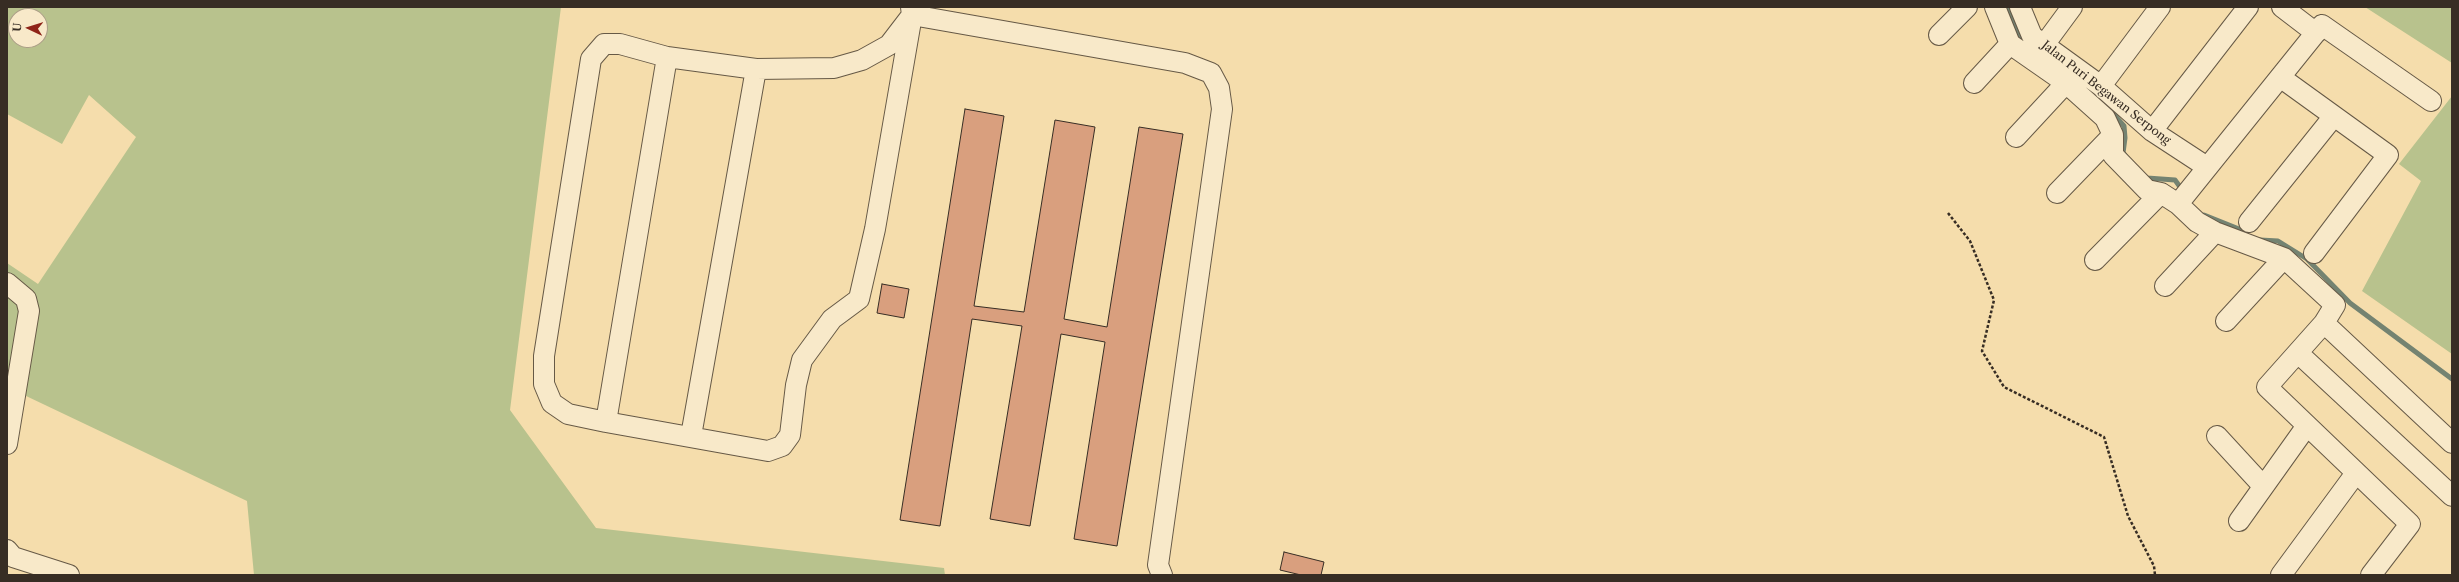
<!DOCTYPE html>
<style>
body{margin:0}
#map{position:relative;width:2459px;height:582px;overflow:hidden;background:#f5ddac;font-family:"Libre Caslon Text",serif}
canvas{display:block}
.frame{position:absolute;inset:0;border:8px solid #372d24;pointer-events:none}
.north{position:absolute;left:8px;top:8px;width:40px;height:40px;box-sizing:border-box;background:#f8e9c9;border:1px solid #ab9e87;border-radius:50%;rotate:274deg;font-size:11px;font-weight:700;line-height:16px;text-align:center;color:#372d24}
.north::after{content:'';display:block;margin:auto;width:14px;height:18px;background:#8f2418;clip-path:polygon(50% 0,100% 100%,50% 72%,0 100%)}
</style>
<div id="map">
<canvas width="2459" height="582"></canvas>
<div class="frame"></div>
<div class="north">U</div>
</div>
<script>
const c = document.querySelector('canvas').getContext('2d');
c.lineJoin = 'round';
function fill(path, color) {
  c.fillStyle = color;
  c.fill(path, 'evenodd');
}
function shape(rows) {
  const path = new Path2D();
  for (const r of rows) {
    path.moveTo(r[0], r[1]);
    for (let i = 2; i < r.length; i += 2) path.lineTo(r[i], r[i + 1]);
  }
  return path;
}
function stroke(path, color, width, dash) {
  c.strokeStyle = color;
  c.lineWidth = width;
  c.lineCap = dash ? 'butt' : 'round';
  c.setLineDash(dash || []);
  c.stroke(path);
}
function label(font, color, halo, rows, align = 'center') {
  c.font = font + ' "Libre Caslon Text",serif';
  c.lineWidth = 3;
  c.setLineDash([]);
  c.textBaseline = 'middle';
  c.strokeStyle = halo;
  c.fillStyle = color;
  for (const [text, x, y, turn = 0] of rows) {
    c.save();
    c.translate(x, y);
    c.rotate((+turn || 0) * Math.PI / 180);
    c.textAlign = isNaN(turn) ? turn : align;
    if (halo) c.strokeText(text, 0, 0);
    c.fillText(text, 0, 0);
    c.restore();
  }
}
const green = shape([
 [7,7,561,7,510,410,596,528,944,568,945,575,254,575,247,501,24,395,7,430,7,263,38,284,136,137,89,95,62,144,7,114],
 [16,16,40,16,40,40,16,40],
 [2365,7,2452,7,2452,63],
 [2452,96,2452,354,2362,291,2421,181,2399,164]
]);
const stream = shape([
 [2008,7,2021,40,2025,43],
 [2107,107,2124,126,2125,138,2123,153,2125,155],
 [2144,176,2147,178,2175,180,2183,191],
 [2204,215,2244,231,2244,239],
 [2260,240,2278,241,2307,259,2350,303,2452,379]
]);
const building = shape([
 [965,109,1004,116,974,306,1024,312,1055,120,1095,127,1064,319,1107,327,1139,127,1183,134,1117,546,1074,539,1105,342,1061,334,1030,526,990,519,1022,326,972,319,940,526,900,520,965,109],
 [882,284,909,289,904,318,877,313,882,284],
 [1284,552,1324,562,1321,575,1301,575,1280,570,1284,552]
]);
const path = shape([
 [1948,213,1970,241,1994,300,1982,351,2004,387,2104,437,2128,516,2154,566,2155,575]
]);
const minor = shape([
 [911,7,912,15,875,229,859,299,832,319,802,360,796,385,790,435,782,446,768,451,606,422,568,414,552,403,544,384,544,356,591,59,604,44,620,44,667,57,756,69,834,68,862,60,889,45,912,15],
 [1995,7,2010,44,2066,83,2105,118,2113,135,2113,155,2147,190,2161,193,2178,204,2197,222,2215,232,2284,258,2335,305,2324,323,2267,387,2410,524,2371,575],
 [2020,7,2032,36,2101,86,2152,131,2207,167],
 [2282,7,2316,33],
 [912,15,1185,63,1211,73,1219,88,1222,109,1158,565,1162,575],
 [1939,35,1967,7],
 [2044,45,2072,7],
 [2280,77,2388,155,2314,253],
 [1974,83,2010,44],
 [2101,86,2160,7],
 [2152,131,2248,7],
 [2016,137,2066,83],
 [2057,193,2113,135],
 [2178,204,2322,25,2431,101],
 [2249,222,2334,116],
 [2095,260,2161,193],
 [7,283,26,299,29,311,7,444],
 [2165,286,2215,232],
 [2226,321,2284,258],
 [2324,323,2452,443],
 [2298,353,2452,496],
 [606,422,667,57],
 [691,436,756,69],
 [2217,436,2263,486],
 [2239,521,2306,427],
 [7,550,13,557,69,575],
 [2281,575,2356,473]
]);
const streetNames = [
 ["Jalan Puri Begawan Serpong",2106,93,38]
];
fill(green, '#b8c28d');
stroke(stream, '#748371', 5);
fill(building, '#d99f7e');
stroke(building, '#372d24', 1);
stroke(minor, '#665946', 22);
stroke(path, '#372d24', 2.5, [3, 2]);
stroke(minor, '#f8e9c9', 20);
label('12px', '#372d24', '#f8e9c9', streetNames);
</script>
